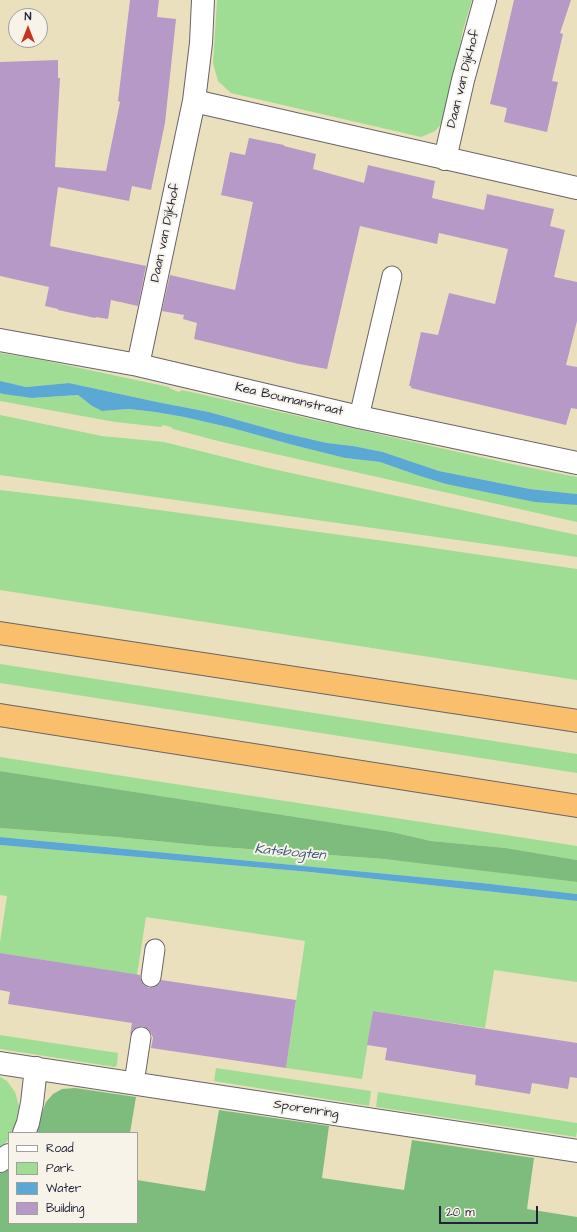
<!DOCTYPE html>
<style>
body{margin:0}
#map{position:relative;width:577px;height:1232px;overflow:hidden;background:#eae0bd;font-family:"Architects Daughter",sans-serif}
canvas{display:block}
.legend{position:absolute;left:8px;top:1132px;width:130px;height:92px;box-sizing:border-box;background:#f7f3e8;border:1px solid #a29fa3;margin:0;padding:5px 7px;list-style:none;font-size:12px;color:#22223b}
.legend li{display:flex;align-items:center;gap:8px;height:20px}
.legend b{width:20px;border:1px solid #a29fa3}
.north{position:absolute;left:8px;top:8px;width:40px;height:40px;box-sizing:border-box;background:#f7f3e8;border:1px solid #a29fa3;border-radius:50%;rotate:0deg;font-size:11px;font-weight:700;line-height:16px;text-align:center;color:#22223b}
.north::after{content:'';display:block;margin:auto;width:14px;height:18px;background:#c8321e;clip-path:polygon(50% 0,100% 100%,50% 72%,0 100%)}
.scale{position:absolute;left:439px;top:1206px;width:99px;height:18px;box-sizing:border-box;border:2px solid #22223b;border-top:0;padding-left:5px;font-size:12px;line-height:14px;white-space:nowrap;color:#22223b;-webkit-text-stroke:3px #f7f3e8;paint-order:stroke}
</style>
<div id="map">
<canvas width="577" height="1232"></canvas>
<ul class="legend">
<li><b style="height:5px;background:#fff"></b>Road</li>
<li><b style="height:11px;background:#9edd93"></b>Park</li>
<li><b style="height:11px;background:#5ca8d5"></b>Water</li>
<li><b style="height:11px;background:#b699c7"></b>Building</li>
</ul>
<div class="north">N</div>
<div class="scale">20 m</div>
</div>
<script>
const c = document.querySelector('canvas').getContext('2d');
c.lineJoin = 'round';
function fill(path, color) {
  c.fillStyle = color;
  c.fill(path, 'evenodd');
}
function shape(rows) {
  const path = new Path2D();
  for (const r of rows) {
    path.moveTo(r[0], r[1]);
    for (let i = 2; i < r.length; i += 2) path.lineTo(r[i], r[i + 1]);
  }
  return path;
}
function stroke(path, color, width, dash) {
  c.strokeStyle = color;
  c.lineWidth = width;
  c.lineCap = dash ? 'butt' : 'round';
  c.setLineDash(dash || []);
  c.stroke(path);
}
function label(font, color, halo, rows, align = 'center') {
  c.font = font + ' "Architects Daughter",sans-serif';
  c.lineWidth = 4;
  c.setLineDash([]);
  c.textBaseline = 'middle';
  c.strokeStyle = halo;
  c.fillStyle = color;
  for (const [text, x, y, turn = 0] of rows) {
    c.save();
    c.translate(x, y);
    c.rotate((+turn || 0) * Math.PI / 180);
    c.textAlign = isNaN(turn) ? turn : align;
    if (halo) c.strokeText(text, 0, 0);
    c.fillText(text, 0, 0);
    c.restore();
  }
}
const green = shape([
 [217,0,472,0,463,30,445,120,435,131,421,137,231,93,218,81,213,63],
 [0,353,42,360,169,387,171,389,179,392,182,390,507,463,577,477,577,494,530,489,439,471,383,452,353,446,327,443,284,433,209,412,157,402,69,383,26,387,1,382,0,381],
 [0,393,32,398,78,395,92,406,102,411,129,409,155,412,184,417,232,428,293,445,345,458,380,462,414,474,577,505,577,522,222,442,173,429,171,427,163,425,161,427,115,422,0,401],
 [0,415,102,436,164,442,268,468,577,535,577,557,0,475],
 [0,490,93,501,406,544,577,569,577,680,0,590],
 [0,664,577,754,577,773,0,683],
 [0,757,577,846,577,860,506,848,431,841,392,832,0,771],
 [0,828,116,837,207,846,384,859,440,865,577,882,577,894,482,883,0,837],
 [0,845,310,872,577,901,577,982,494,970,485,1028,373,1011,362,1079,286,1068,305,941,146,917,137,975,0,953,0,942,7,896,0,895],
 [0,1035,118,1053,117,1065,115,1067,0,1049],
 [216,1068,371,1091,369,1106,214,1081],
 [0,1077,7,1081,15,1092,19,1106,19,1113,13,1131,12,1133,9,1133,9,1139,0,1149],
 [378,1092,577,1123,577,1131,576,1137,376,1107]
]);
const forest = shape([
 [0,771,392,832,431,841,506,848,577,860,577,882,384,859,207,846,116,837,0,828],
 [75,1088,136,1097,130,1133,34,1133,46,1102,53,1094,62,1089],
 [219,1110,329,1126,322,1178,404,1190,412,1140,534,1158,527,1209,577,1217,577,1232,0,1232,0,1173,9,1167,9,1223,137,1223,137,1180,205,1191]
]);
const water = shape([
 [0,381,26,387,69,383,157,402,209,412,284,433,327,443,353,446,383,452,439,471,530,489,577,494,577,505,535,502,446,484,414,474,380,462,345,458,293,445,232,428,184,417,155,412,129,409,102,411,92,406,78,395,32,398,3,394,0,393],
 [0,837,482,883,577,894,577,901,310,872,0,845]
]);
const building = shape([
 [130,0,159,0,157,17,176,19,165,123,151,190,132,186,129,201,58,187,50,246,146,266,138,306,111,300,108,319,96,317,95,318,58,310,58,309,45,306,49,287,0,276,0,62,58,60,58,78,60,78,55,167,106,171,120,102,118,101],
 [514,0,571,0,560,33,563,34,552,81,558,82,547,132,504,122,507,108,490,104],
 [249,138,284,145,284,146,316,154,313,169,364,183,368,165,435,181,432,198,484,210,487,194,554,209,550,226,565,230,554,277,577,282,577,321,566,365,577,367,577,409,571,408,566,425,435,394,411,388,411,386,409,386,421,332,438,335,449,293,495,304,508,249,439,233,437,244,360,226,327,369,299,364,194,339,197,323,183,319,184,315,162,311,170,275,235,290,253,202,221,195,230,152,245,155],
 [0,953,140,975,141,981,144,985,149,988,155,987,159,984,161,980,296,1000,286,1068,151,1048,153,1038,151,1033,148,1029,143,1026,137,1027,133,1030,130,1035,132,1023,8,1004,10,992,0,990],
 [373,1011,577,1043,577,1078,570,1077,568,1089,532,1083,530,1094,475,1085,476,1075,385,1060,387,1048,367,1045]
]);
const lane = shape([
 [359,417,392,276],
 [151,977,155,949],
 [134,1083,141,1037]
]);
const street = shape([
 [194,101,577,188],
 [445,159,463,80,485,0],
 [0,340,138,365,359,417,577,463],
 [138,365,194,101,201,43,203,0],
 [0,1063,577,1151],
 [24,1133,28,1123,32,1103,36,1068],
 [0,1161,9,1155]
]);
const highway = shape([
 [0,633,577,721],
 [0,715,577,806]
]);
const streetNames = [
 ["Daan van Dijkhof",464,79,-76],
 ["Daan van Dijkhof",166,233,-78],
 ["Kea Boumanstraat",289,400,13],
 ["Sporenring",306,1110,9]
];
const waterNames = [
 ["Katsbogten",290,853,5]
];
fill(green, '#9edd93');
fill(forest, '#7ebc7d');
fill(water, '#5ca8d5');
fill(building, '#b699c7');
stroke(lane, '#686468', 21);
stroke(street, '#686468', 24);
stroke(highway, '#686468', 24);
stroke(lane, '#fff', 19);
stroke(street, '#fff', 22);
stroke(highway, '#f9bf6d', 22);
label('13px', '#22223b', '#f7f3e8', streetNames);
label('italic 14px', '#395879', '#f7f3e8', waterNames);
</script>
